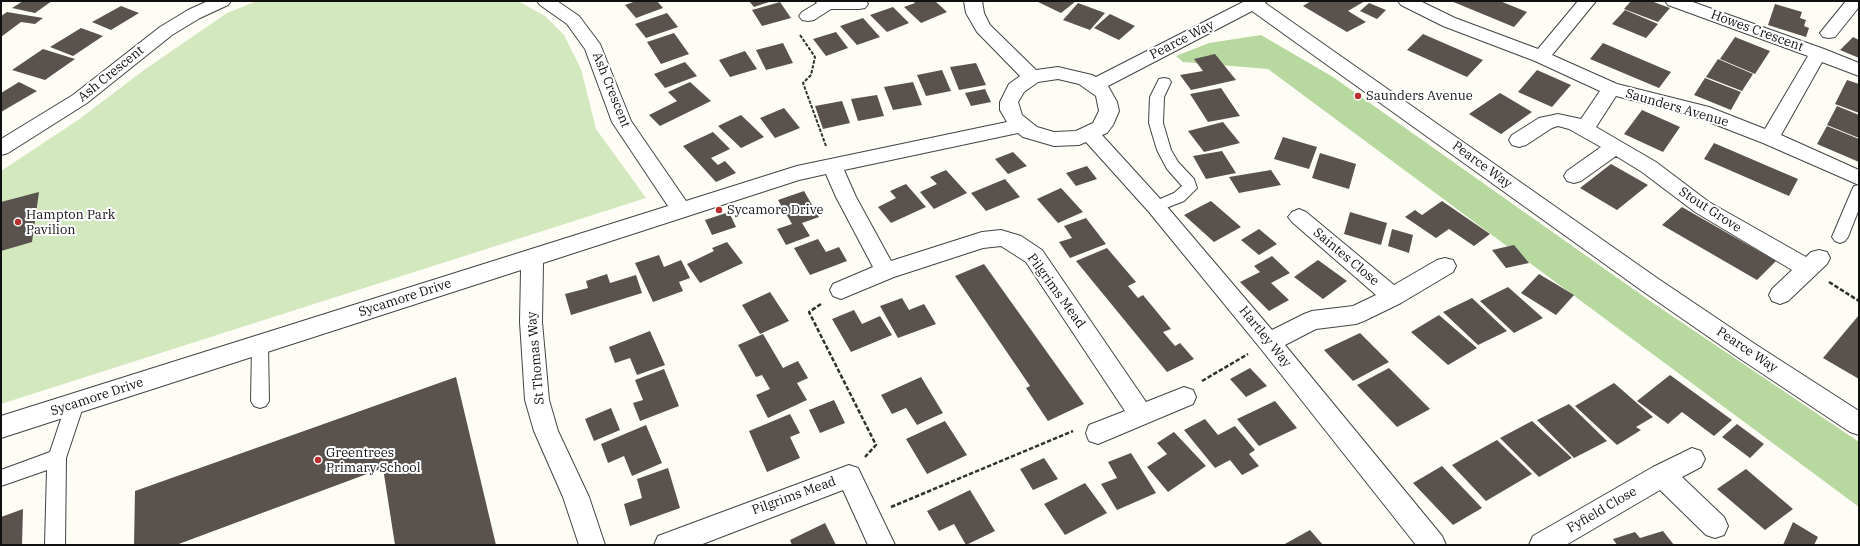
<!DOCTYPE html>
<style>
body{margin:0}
#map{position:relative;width:1860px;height:546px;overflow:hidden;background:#fefdf5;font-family:"IBM Plex Serif",serif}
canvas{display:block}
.frame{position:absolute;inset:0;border:2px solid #101010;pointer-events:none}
</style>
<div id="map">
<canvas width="1860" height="546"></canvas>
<div class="frame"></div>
</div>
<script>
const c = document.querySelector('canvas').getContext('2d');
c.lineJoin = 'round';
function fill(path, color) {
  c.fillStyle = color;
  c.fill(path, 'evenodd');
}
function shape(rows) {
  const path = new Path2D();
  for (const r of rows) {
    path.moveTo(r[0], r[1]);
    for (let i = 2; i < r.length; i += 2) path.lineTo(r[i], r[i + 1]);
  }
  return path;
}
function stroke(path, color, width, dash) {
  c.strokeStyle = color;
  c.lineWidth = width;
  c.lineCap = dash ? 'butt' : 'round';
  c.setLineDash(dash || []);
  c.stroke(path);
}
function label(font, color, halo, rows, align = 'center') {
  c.font = font + ' "IBM Plex Serif",serif';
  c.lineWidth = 4;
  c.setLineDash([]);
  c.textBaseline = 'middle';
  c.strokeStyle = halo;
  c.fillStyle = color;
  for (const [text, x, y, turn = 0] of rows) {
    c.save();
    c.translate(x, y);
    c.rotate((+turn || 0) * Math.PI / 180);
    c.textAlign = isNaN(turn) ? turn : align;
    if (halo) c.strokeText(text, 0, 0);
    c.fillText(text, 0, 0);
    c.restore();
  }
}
const green = shape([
 [257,1,518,1,545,16,564,35,581,69,596,129,646,198,1,404,1,171,78,120,144,70,227,13]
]);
const forest = shape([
 [1261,35,1333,77,1653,303,1859,442,1859,507,1268,69,1183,62,1176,56,1209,43]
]);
const building = shape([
 [23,1,52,1,35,13,12,8],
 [636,1,657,1,663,8,636,18,625,5],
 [749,1,772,1,754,7],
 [913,1,935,1,947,12,921,23,904,7,915,3],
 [1036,1,1076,1,1061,13],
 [1311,1,1365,1,1348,11,1366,22,1347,32,1303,6],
 [1451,1,1500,1,1527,12,1514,27],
 [1631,1,1651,1,1670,8,1658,22,1624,9],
 [780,2,791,18,762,26,752,10],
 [1078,3,1105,13,1090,30,1063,20],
 [1369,3,1386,10,1377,19,1360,11],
 [1775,4,1802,12,1800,18,1806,20,1804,26,1809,28,1806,37,1768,25],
 [121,6,139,13,111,30,92,22],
 [893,7,909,23,887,32,870,15],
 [1625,10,1658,24,1646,38,1612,24],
 [7,12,43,18,35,24,21,22,1,37,1,16],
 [667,13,678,27,646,38,635,24],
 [1110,14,1135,26,1119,40,1094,28],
 [863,18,880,37,857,45,840,26],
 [81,28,103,36,73,56,50,47],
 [836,32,848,48,826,56,813,39],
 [674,33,689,54,661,64,647,42],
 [1423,34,1483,60,1467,77,1407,50],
 [1735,37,1770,51,1755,74,1720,59],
 [1853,37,1859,40,1859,58,1840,50],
 [783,43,793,63,766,70,756,50],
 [1603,43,1671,72,1659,88,1590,59],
 [43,49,75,59,45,80,12,70],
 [745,51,757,69,730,77,719,60],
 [1215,54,1236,80,1191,90,1180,75,1203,71,1194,59],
 [1718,59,1753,74,1742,91,1706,77],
 [685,62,697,76,665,88,654,74],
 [976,63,986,85,959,90,950,67],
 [942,70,951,91,926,96,917,75],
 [1537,70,1571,85,1552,107,1518,92],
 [1705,78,1741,92,1731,110,1694,95],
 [1847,80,1859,84,1859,113,1835,104],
 [19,82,37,91,1,112,1,93],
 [690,82,711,101,660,126,649,115,677,101,668,92],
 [913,82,922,105,893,110,884,87],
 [1221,88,1240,116,1208,122,1190,94],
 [985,89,991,102,971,106,965,93],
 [1500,93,1532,112,1501,134,1469,114],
 [877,95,884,116,858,121,851,99],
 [842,101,850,123,823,129,815,106],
 [1837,106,1859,115,1859,138,1827,125],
 [784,108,800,128,775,138,760,118],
 [1642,110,1680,127,1663,152,1624,134],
 [741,115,764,137,741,148,718,126],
 [1223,122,1240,143,1204,152,1188,131],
 [1827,126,1859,139,1859,162,1817,144],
 [713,132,730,149,711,158,718,165,725,161,736,173,716,182,683,146],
 [1283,137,1317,147,1309,169,1274,159],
 [1714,143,1798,179,1789,196,1704,159],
 [1222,151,1236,173,1206,179,1193,156],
 [1013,152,1027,166,1008,174,995,159],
 [1320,153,1356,164,1349,189,1312,178],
 [1611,164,1648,185,1617,210,1580,188],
 [1087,166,1097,179,1076,186,1066,173],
 [946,170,967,193,934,209,920,192,937,184,930,177],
 [1271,170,1281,185,1239,193,1229,177],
 [1005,179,1020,197,986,211,971,193],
 [906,184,926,207,891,223,878,207,896,198,890,191],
 [1061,188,1083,212,1058,223,1037,199],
 [804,191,819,217,802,223,810,236,786,245,777,229,792,224,778,200],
 [39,192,32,242,1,251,1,202],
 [1211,201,1241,227,1214,242,1184,215],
 [1442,201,1490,234,1474,246,1449,229,1436,238,1405,217,1415,210,1422,215],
 [1682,207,1776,261,1757,280,1662,225],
 [729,212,736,227,712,235,705,220],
 [1350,212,1387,223,1381,245,1344,234],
 [1086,218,1106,244,1070,258,1059,242,1072,238,1064,226],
 [1259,229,1277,244,1259,255,1241,240],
 [1392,229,1413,235,1409,253,1388,246],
 [818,239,826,252,839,247,847,261,810,275,794,248],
 [727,242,743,263,700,283,687,264,714,251,712,248],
 [1514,245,1529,263,1506,268,1492,250],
 [1107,248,1136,282,1128,286,1138,298,1143,295,1171,329,1163,332,1175,346,1180,343,1194,359,1167,372,1076,261],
 [659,255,664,267,681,260,690,278,679,282,683,291,653,302,635,263],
 [1272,256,1290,273,1271,283,1289,300,1269,311,1240,282,1260,272,1254,266],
 [1318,260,1347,281,1323,299,1294,277],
 [984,264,1084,404,1048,421,1026,388,1030,386,955,276],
 [607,274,610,283,636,275,642,293,571,315,565,294,588,288,586,281],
 [1539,274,1574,295,1556,315,1521,293],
 [1508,287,1543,318,1514,333,1480,301],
 [770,292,789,321,760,334,742,305],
 [902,298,909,310,924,304,936,324,898,338,880,306],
 [1472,298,1507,331,1478,345,1443,312],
 [854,310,862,324,880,316,892,335,851,352,832,319],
 [1439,315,1477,348,1448,365,1411,332],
 [1859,315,1859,379,1823,358],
 [650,331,665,365,637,375,630,358,615,363,609,347],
 [1360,333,1389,362,1353,381,1324,350],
 [763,334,783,368,798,361,808,378,797,383,807,400,768,418,756,395,770,389,762,375,756,377,738,345],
 [1250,368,1267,386,1246,397,1230,379],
 [1389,368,1430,409,1397,427,1357,385],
 [664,369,679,406,640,421,633,403,643,400,635,380],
 [1670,375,1732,420,1714,436,1682,412,1668,424,1637,401],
 [456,377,496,545,395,545,383,468,176,545,134,545,135,491],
 [921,377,943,413,917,425,906,408,892,414,881,395],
 [1614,383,1653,417,1636,427,1641,430,1617,445,1575,406],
 [834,400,845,423,820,433,809,410],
 [1275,401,1297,428,1259,446,1237,419],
 [1569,404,1607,441,1574,458,1537,420],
 [611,408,620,430,594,441,585,419],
 [790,414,800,433,790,437,800,458,767,472,749,431],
 [1205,419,1218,435,1235,426,1255,450,1249,454,1259,466,1242,475,1230,460,1215,468,1184,430],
 [945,421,967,455,927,474,906,439],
 [1532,421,1572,458,1539,477,1500,438],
 [1737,424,1764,444,1750,458,1722,437],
 [646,425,662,463,632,476,624,456,608,463,601,444],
 [1174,432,1206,466,1168,492,1147,467,1167,454,1157,443],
 [1497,440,1532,474,1486,501,1452,465],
 [1131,453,1156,493,1117,510,1101,484,1117,478,1108,462],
 [1044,458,1058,479,1033,490,1020,469],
 [1442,466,1482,508,1453,525,1413,483],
 [668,468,680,508,630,526,624,504,642,498,637,479],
 [1746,469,1793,509,1765,530,1717,489],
 [1085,483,1107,513,1065,535,1044,504],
 [970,490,995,531,966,545,954,524,939,531,927,511],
 [23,509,22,545,1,545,1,517],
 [1793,522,1818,537,1814,545,1783,545],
 [825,523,836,545,792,545,790,540],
 [1310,530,1323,545,1283,545],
 [1663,531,1674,545,1617,545,1613,539,1635,532,1640,538]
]);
const pathFar1 = shape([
 [800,35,815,57,811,75,803,83,826,146]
]);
const path = shape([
 [1829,282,1859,301],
 [821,304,809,312,876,445,865,457],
 [1202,381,1248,354],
 [891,507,1073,431]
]);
const lane = shape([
 [1164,78,1169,79,1171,82,1164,97,1163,123,1171,150,1178,162,1194,179,1197,188,1184,201,1156,212,1151,211,1148,207,1151,203,1174,193,1182,186,1167,169,1157,150,1149,123,1150,97,1159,79,1164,78],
 [1859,185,1859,209,1848,237,1845,241,1840,243,1835,241,1832,237,1852,190,1854,186,1859,185],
 [260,338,266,340,268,345,269,401,266,406,260,408,254,406,251,401,252,345,254,340,260,338],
 [75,397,81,399,84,404,66,458,65,545,45,545,47,470,1,486,1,470,50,452,66,404,69,399,75,397]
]);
const street = shape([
 [208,1,231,1,228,5,200,18,172,35,87,103,8,153,1,155,1,139,73,95,160,27,188,10,208,1],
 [537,1,557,1,579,16,600,44,631,121,686,201,797,166,1007,122,1000,110,1000,102,1009,84,1020,76,977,32,966,13,964,1,982,1,984,13,990,25,1036,70,1058,67,1092,75,1096,77,1245,1,1267,1,1265,3,1657,278,1755,344,1859,411,1859,435,1850,432,1739,358,1641,290,1252,11,1108,86,1117,102,1119,111,1113,125,1107,133,1102,135,1163,202,1272,330,1304,314,1312,311,1353,306,1376,295,1292,222,1288,217,1292,212,1299,209,1306,212,1394,285,1437,260,1445,258,1453,260,1456,266,1453,272,1401,303,1364,321,1356,324,1316,329,1285,345,1442,536,1446,545,1416,545,1261,349,1149,212,1086,142,1079,145,1054,146,1023,137,1018,133,844,170,856,197,891,261,982,232,1001,230,1021,236,1042,250,1146,402,1184,387,1193,390,1196,397,1193,404,1098,444,1089,441,1086,433,1089,425,1125,411,1026,262,1001,246,983,248,894,277,841,299,833,296,830,290,833,284,873,267,836,197,826,174,799,180,543,263,542,322,549,400,558,431,589,497,605,545,579,545,563,497,534,431,525,400,520,322,521,270,1,438,1,416,668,206,612,122,585,49,567,24,540,5,537,1],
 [1058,79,1079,84,1096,96,1099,111,1093,123,1076,131,1054,132,1037,127,1022,115,1018,102,1024,92,1038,82,1058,79],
 [815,1,866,1,868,4,865,8,859,9,831,9,814,20,808,21,802,20,799,16,802,12,817,3,815,1],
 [1398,1,1420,1,1455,18,1538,49,1578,1,1596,1,1552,55,1617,84,1709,107,1765,129,1808,56,1668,5,1665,1,1690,1,1824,49,1859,63,1859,76,1822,62,1781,135,1859,170,1859,185,1763,143,1696,117,1616,96,1596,127,1656,162,1709,202,1806,257,1811,252,1819,250,1827,252,1830,258,1827,264,1788,301,1780,304,1772,301,1769,295,1772,289,1792,270,1695,212,1642,172,1616,156,1581,181,1574,183,1567,181,1564,176,1567,171,1601,147,1569,129,1558,126,1552,128,1526,145,1519,147,1512,145,1509,140,1512,135,1539,118,1558,114,1581,119,1600,91,1535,61,1443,26,1401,5,1398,1],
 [1846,1,1859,1,1859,7,1835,37,1829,38,1823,37,1820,33,1846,1],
 [1692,448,1701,451,1705,459,1701,467,1682,477,1724,517,1728,526,1724,535,1715,538,1706,535,1660,490,1566,545,1529,545,1533,536,1653,467,1692,448],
 [849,465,858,468,895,545,868,545,843,490,700,545,654,545,658,536,849,465]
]);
const markers = [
 [1358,96,4,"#ba2f31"],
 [719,210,4,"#ba2f31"],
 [18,222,4,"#ba2f31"],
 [318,460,4,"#ba2f31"]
];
const streetNames = [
 ["Howes Crescent",1757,31,20],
 ["Pearce Way",1182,40,-27],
 ["Ash Crescent",111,74,-39],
 ["Ash Crescent",611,90,68],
 ["Saunders Avenue",1677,108,16],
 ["Pearce Way",1482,165,36],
 ["Stout Grove",1710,210,33],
 ["Saintes Close",1346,257,40],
 ["Pilgrims Mead",1056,291,54],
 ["Sycamore Drive",405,298,-18],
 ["Hartley Way",1265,337,51],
 ["Pearce Way",1747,350,34],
 ["St Thomas Way",536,358,-95],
 ["Sycamore Drive",97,397,-18],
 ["Pilgrims Mead",794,496,-20],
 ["Fyfield Close",1602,510,-30]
];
const poiNames = [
 ["Saunders Avenue",1366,96],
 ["Sycamore Drive",727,210],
 ["Hampton Park",26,215],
 ["Pavilion",26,230],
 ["Greentrees",326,453],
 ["Primary School",326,468]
];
fill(green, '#d3e8bf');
fill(forest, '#b7d89f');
fill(building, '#59524d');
stroke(lane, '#434343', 2);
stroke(street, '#434343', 2);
stroke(pathFar1, '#323232', 2, [3.5, 1.5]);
stroke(path, '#323232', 2.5, [4.5, 2]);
fill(lane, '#fff');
fill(street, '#fff');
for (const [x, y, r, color] of markers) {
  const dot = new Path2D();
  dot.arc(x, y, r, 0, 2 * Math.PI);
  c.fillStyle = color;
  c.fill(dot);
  stroke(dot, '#fff', 1.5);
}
label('13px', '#101010', '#fff', streetNames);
label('13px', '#101010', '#fff', poiNames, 'left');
</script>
